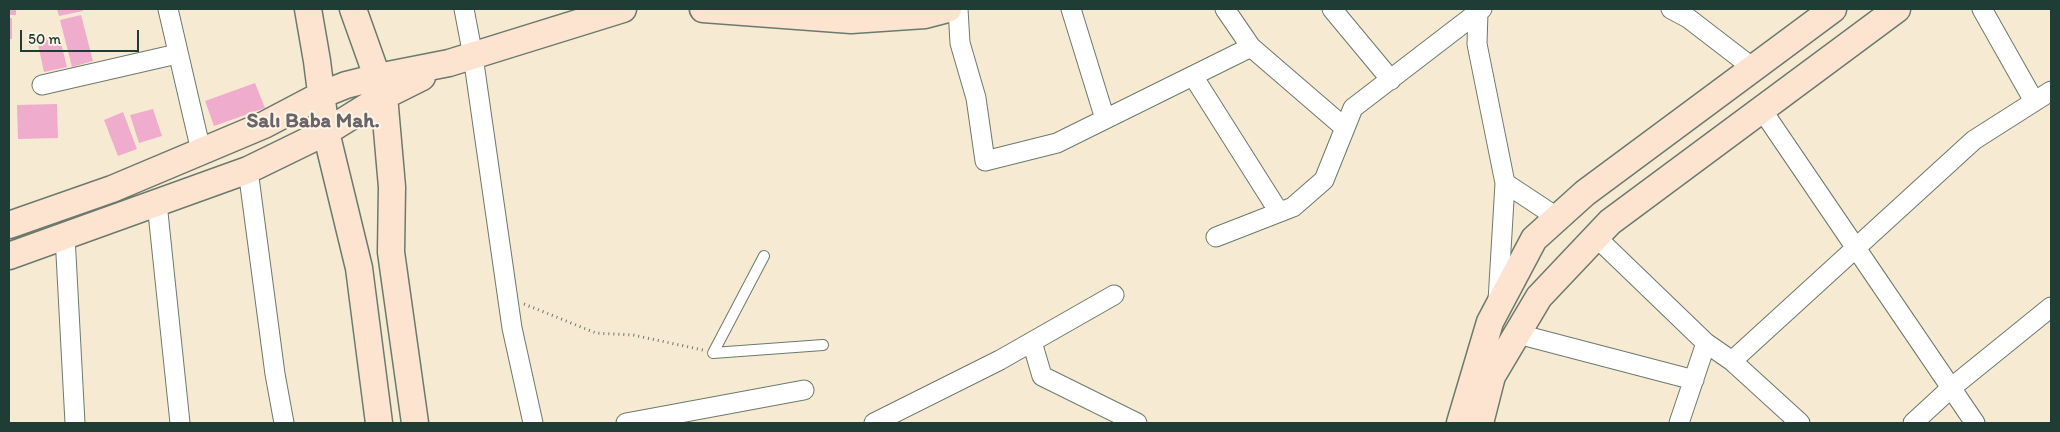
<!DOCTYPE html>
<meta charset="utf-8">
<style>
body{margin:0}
#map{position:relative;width:2060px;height:432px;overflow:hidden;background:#f7ead3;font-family:Itim,sans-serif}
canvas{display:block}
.frame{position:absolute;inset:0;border:10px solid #1f3d34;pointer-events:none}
.scale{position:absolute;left:20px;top:30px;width:119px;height:22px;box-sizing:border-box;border:2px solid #1f3d34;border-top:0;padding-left:6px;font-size:15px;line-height:18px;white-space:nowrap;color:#1f3d34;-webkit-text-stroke:4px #fcf5e5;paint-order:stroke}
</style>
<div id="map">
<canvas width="2060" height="432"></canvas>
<div class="frame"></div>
<div class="scale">50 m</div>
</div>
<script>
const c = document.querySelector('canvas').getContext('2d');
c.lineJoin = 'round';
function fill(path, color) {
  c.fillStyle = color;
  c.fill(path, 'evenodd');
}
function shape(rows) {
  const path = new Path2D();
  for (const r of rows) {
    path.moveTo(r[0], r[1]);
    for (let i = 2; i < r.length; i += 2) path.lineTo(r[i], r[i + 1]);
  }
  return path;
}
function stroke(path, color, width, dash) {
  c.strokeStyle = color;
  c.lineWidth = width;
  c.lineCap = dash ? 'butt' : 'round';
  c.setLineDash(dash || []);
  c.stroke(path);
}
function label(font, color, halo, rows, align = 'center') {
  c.font = font + ' Itim,sans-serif';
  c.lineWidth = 4;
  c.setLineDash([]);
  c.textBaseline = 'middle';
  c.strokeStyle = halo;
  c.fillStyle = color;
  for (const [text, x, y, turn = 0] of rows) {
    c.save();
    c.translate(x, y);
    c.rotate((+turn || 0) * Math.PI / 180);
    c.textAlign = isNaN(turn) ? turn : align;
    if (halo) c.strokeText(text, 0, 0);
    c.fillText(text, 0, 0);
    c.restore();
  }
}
const building = shape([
 [9,9,16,9,16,15,9,15],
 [57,9,83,9,83,11,59,16],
 [81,15,93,61,72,67,60,20],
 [9,18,12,18,12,39,9,39],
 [59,35,67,67,44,72,37,40],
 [255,83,265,108,214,126,205,101],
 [57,104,58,138,18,139,17,105],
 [153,109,162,136,139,143,130,115],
 [123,112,137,149,118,156,104,120]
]);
const path = shape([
 [524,304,596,333,633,335,703,350]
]);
const lane = shape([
 [764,256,713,353,823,345]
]);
const street = shape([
 [168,9,201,151],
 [464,9,473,56,512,328,533,423],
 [958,9,960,43,976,98,985,161,1057,143,1251,47],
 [1071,9,1105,119],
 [1225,9,1251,47,1345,128],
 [1332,9,1391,80],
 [1476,9,1478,12,1477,44,1505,183,1498,301],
 [1671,9,1688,18,1753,68],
 [1982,9,2034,101],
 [1193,76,1279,212],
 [42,85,177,54],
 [1762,110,1975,423],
 [248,170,275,374,284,423],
 [1505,183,1558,218],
 [157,203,180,423],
 [65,236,75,423],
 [1216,237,1293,207,1324,180,1353,108,1482,9],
 [1596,237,1706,343,1679,423],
 [1518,334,1694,380],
 [1032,342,1042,376,1137,423],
 [1706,343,1732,361,1974,140,2051,91],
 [1732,361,1800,423],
 [626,423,804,390],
 [874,423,1000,360,1114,295],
 [1913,423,1951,388,2051,307]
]);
const secondary = shape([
 [308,9,317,61,326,132,359,268,379,423],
 [353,9,384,96,392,187,391,252,415,423],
 [703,9,851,20,925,15,948,9],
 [9,225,112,189,264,125,321,95,346,85,378,77,449,63,623,9],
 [9,256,248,170,326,132,384,96,422,77],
 [1460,423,1490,322,1534,239,1585,193,1833,9],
 [1480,423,1492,376,1539,297,1610,222,1897,9]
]);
const districtNames = [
 ["Salı Baba Mah.",313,122]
];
fill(building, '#efaccd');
stroke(lane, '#6b7a6c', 12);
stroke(street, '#6b7a6c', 21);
stroke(secondary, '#6b7a6c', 29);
stroke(path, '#6b7a6c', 3, [1, 4]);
stroke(lane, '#fff', 10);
stroke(street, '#fff', 19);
stroke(secondary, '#fde4d0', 26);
label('bold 21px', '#68646a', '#fcf5e5', districtNames);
</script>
